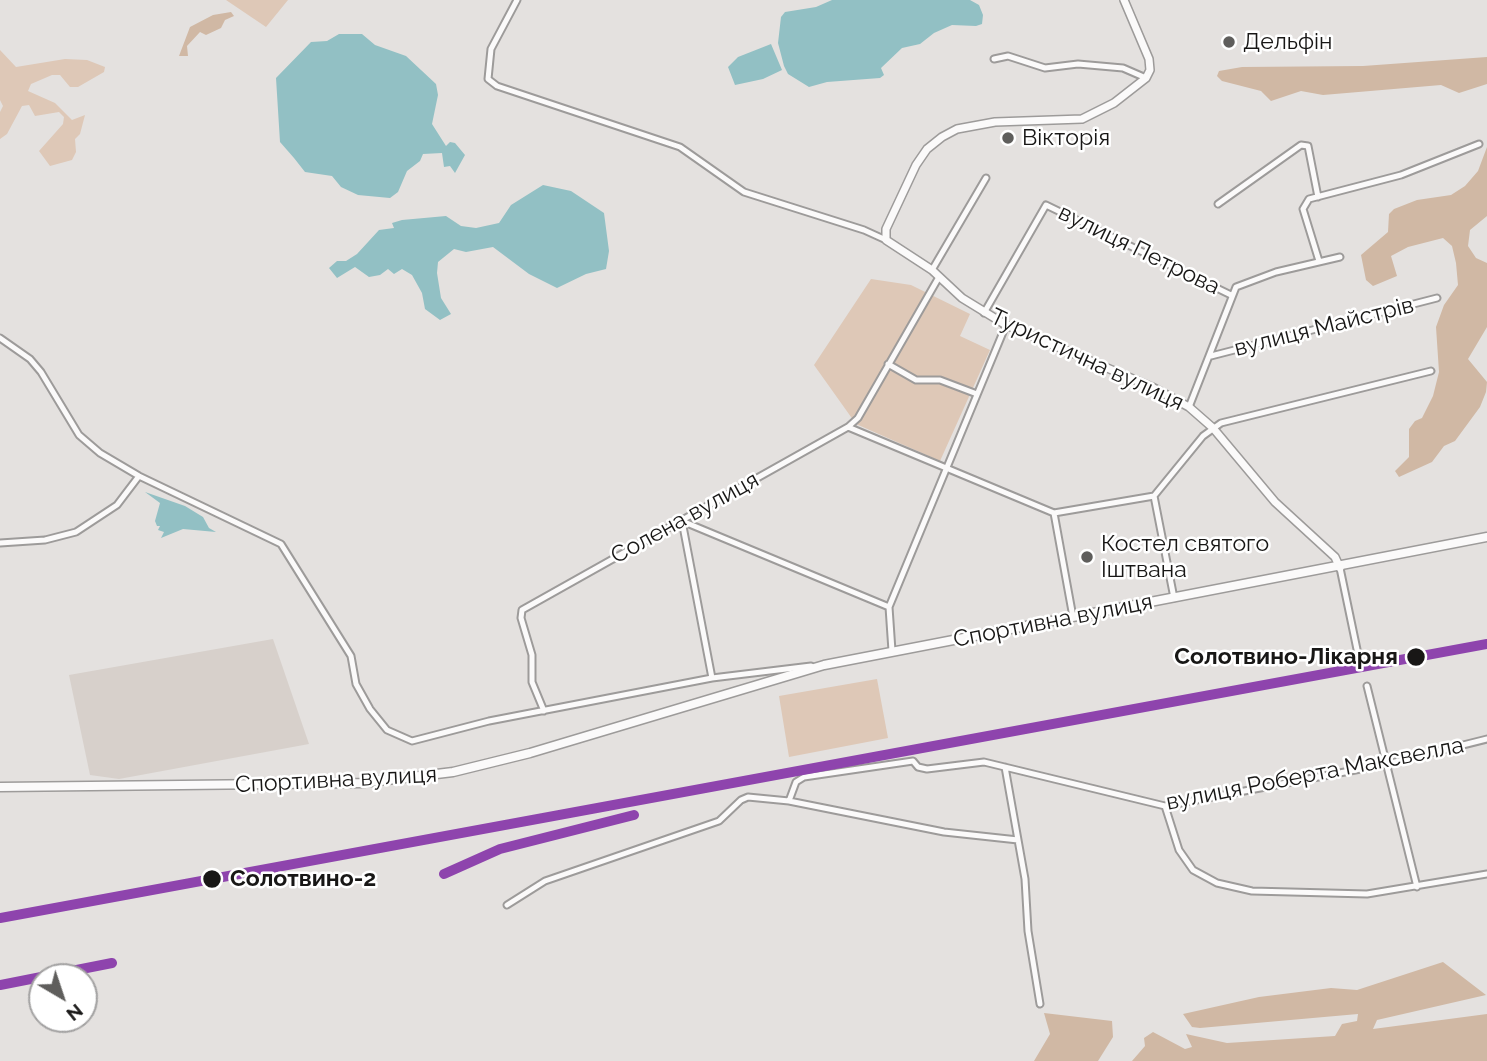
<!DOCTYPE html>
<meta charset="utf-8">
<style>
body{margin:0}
#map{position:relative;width:1487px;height:1061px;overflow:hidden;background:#e4e1df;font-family:Raleway,sans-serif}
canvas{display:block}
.north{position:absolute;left:28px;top:963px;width:70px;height:70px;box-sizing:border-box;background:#fff;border:2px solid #a3a2a2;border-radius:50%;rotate:141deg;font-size:19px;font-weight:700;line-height:28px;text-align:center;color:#181716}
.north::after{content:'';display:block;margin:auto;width:24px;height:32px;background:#5f5e5c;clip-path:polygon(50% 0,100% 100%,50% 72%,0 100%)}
</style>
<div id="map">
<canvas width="1487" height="1061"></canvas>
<div class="north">N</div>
</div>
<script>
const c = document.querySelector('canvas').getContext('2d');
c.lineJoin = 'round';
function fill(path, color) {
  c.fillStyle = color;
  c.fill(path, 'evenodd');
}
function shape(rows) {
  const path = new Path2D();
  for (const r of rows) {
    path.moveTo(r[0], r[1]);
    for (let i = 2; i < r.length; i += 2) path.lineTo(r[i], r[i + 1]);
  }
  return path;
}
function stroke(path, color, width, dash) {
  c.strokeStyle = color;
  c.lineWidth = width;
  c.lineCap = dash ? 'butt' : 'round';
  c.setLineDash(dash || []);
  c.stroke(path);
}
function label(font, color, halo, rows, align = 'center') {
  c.font = font + ' Raleway,sans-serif';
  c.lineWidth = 5;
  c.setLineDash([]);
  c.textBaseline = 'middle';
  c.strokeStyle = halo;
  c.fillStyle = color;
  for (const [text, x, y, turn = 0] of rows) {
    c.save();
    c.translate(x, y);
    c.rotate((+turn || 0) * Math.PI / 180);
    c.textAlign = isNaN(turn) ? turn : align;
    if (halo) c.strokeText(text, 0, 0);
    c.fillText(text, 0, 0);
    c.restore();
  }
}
const built = shape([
 [273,639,309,744,119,779,90,775,69,675]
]);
const green = shape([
 [226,0,288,0,266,27],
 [0,50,16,67,65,59,87,60,105,67,104,72,78,87,70,87,60,75,52,75,31,84,28,91,55,103,72,120,85,115,80,134,75,139,76,152,72,160,50,166,39,151,63,124,64,117,59,112,35,116,29,105,22,106,7,134,0,139,0,112,3,106,0,100],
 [871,279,911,285,970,314,960,336,990,350,940,461,856,424,814,365],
 [877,679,888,738,789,757,779,696]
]);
const forest = shape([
 [231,12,234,16,225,20,221,28,206,35,200,32,187,46,188,56,179,56,190,27,213,15],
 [1487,57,1487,84,1459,93,1441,85,1323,95,1301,91,1271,101,1261,91,1222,81,1217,76,1219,71,1242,67,1363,66],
 [1487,147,1487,216,1470,230,1468,246,1476,258,1487,263,1487,327,1468,359,1487,382,1486,392,1480,407,1455,441,1444,446,1432,462,1399,477,1395,471,1409,457,1409,429,1415,421,1422,418,1433,396,1439,372,1436,327,1444,305,1458,285,1456,263,1452,246,1443,238,1408,247,1391,256,1397,276,1373,286,1366,280,1361,255,1388,232,1389,214,1394,209,1417,200,1451,195,1465,186,1478,171],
 [1443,962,1486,995,1377,1020,1373,1029,1487,1014,1487,1061,1132,1061,1145,1046,1144,1038,1153,1032,1185,1049,1192,1047,1186,1034,1227,1043,1335,1036,1342,1024,1357,1021,1358,1014,1200,1028,1192,1027,1183,1014,1259,997,1331,988,1357,990],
 [1044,1013,1112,1021,1113,1037,1098,1061,1034,1061,1050,1034]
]);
const water = shape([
 [832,0,970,0,979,5,983,15,982,24,976,26,952,25,934,33,920,44,902,48,881,68,884,75,880,78,827,82,809,87,788,74,784,66,778,43,781,17,785,12,816,7],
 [339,34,362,34,375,45,406,56,436,84,438,95,432,124,446,146,450,142,455,143,465,155,455,173,450,166,444,167,442,153,423,154,420,161,407,171,398,192,390,198,358,195,341,187,332,176,305,172,294,158,280,142,276,78,311,42,327,41],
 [771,44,782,70,763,79,735,85,728,67,738,57],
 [543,185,571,191,604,213,609,251,606,269,586,274,557,288,529,274,493,247,466,252,454,249,438,262,437,273,441,298,451,314,440,320,425,309,422,293,412,275,402,269,394,274,388,269,380,275,369,277,355,267,337,278,329,268,337,261,346,261,357,254,379,230,394,228,392,223,402,220,446,216,461,226,476,228,499,223,511,205],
 [145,492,185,506,203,517,209,528,216,532,183,529,161,538,164,532,158,530,160,526,157,526,155,521,160,503]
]);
const street = shape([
 [517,0,491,49,488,79,497,86,680,147,744,192,864,230,886,240],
 [994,59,1008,56,1045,68,1078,64,1123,68,1146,78],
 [1218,204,1301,145,1308,146,1318,197],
 [1319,261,1303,209,1309,199,1401,175,1479,144],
 [932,270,986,178],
 [984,313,1046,205,1231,295],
 [0,338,30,359,41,372,79,435,100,453,139,476,281,544,351,656,356,684,370,709,387,730,412,741,489,721,712,678,811,666],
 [1211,356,1437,298],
 [888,364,916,380,940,380,977,394],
 [1189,407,1236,287,1276,272,1340,257],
 [848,427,858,418,939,277],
 [1154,496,1174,598],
 [1054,513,1073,617],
 [682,521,889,607],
 [682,521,712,678],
 [0,543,45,540,76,532,117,505,139,476],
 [1340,568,1359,659],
 [892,651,889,607,1006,325],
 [1367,686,1417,887],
 [544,711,532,682,532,655,521,618,522,610,848,427,1054,513,1154,496,1203,436,1221,423,1431,371],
 [1005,767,1025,879,1028,931,1040,1004],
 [789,801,796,782,804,777,913,761,918,767,927,769,984,762,1165,806,1387,764,1487,739],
 [1165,806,1179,850,1193,870,1217,883,1252,891,1367,894,1487,874],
 [507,905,545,881,719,821,741,800,748,797,789,801,944,832,1018,840]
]);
const secondary = shape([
 [1124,0,1149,59,1150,70,1146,78,1114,103,1082,119,995,122,957,129,942,137,927,149,916,165,886,229,886,240,932,270,962,298,1006,325,1152,387,1189,407,1213,428,1275,502,1335,557,1340,568]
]);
const primary = shape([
 [0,787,362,783,453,772,530,753,824,665,1487,537]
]);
const rail1 = shape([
 [444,874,500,849,634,815],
 [0,918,1487,644],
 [0,985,112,963]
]);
const markers = [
 [1229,42,7,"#5f5e5c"],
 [1008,138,7,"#5f5e5c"],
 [1087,557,7,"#5f5e5c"],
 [1416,657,10,"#181716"],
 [212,879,10,"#181716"]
];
const poiNames = [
 ["Дельфін",1243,42],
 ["Вікторія",1022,138],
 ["Костел святого",1101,544],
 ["Іштвана",1101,570]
];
const streetNames = [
 ["вулиця Петрова",1139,250,26],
 ["вулиця Майстрів",1324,327,-14],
 ["Туристична вулиця",1087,360,25],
 ["Солена вулиця",685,518,-29],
 ["Спортивна вулиця",1053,621,-11],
 ["вулиця Роберта Максвелла",1315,774,-11],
 ["Спортивна вулиця",336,780,-3]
];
const stopNames = [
 ["Солотвино-Лікарня",1398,657],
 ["Солотвино-2",230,879,"left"]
];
fill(built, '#d7d0cb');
fill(green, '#dec8b7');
fill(forest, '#d0b8a4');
fill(water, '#92c0c4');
stroke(street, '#9d9b9a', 9);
stroke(secondary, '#9d9b9a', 10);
stroke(primary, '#9d9b9a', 11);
stroke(street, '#fbfafa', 5);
stroke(secondary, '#fbfafa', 7);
stroke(primary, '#fbfafa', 8);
stroke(rail1, '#8e44ad', 10);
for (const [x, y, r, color] of markers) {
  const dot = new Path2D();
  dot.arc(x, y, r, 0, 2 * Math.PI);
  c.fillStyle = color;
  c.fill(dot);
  stroke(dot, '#fff', 2.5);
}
label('23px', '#181716', '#fff', poiNames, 'left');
label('23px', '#181716', '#fff', streetNames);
label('bold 23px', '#181716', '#fff', stopNames, 'right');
</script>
